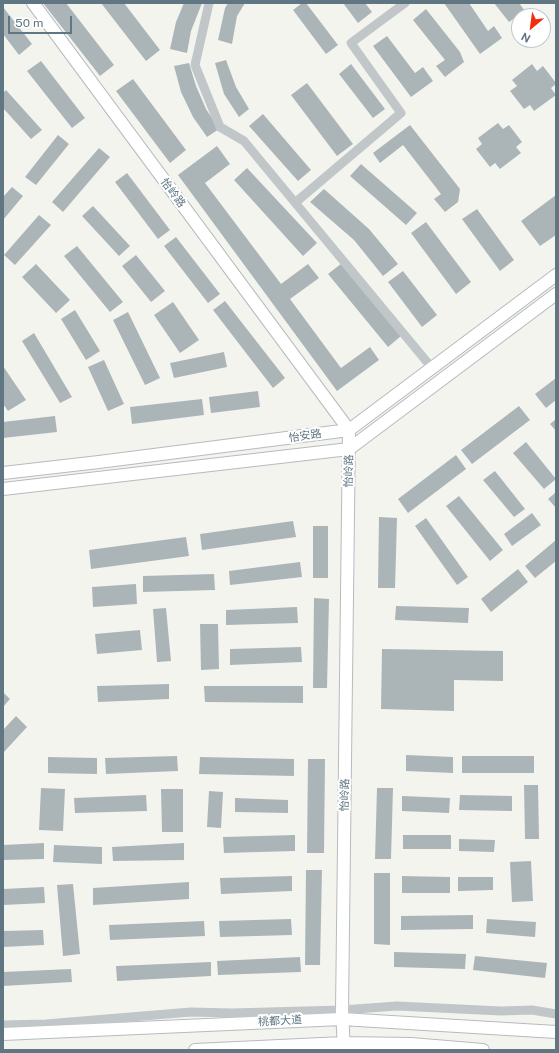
<!DOCTYPE html>
<meta charset="utf-8">
<style>
body{margin:0}
#map{position:relative;width:559px;height:1053px;overflow:hidden;background:#f4f4ef;font-family:"Public Sans",sans-serif}
canvas{display:block}
.frame{position:absolute;inset:0;border:4px solid #607783;pointer-events:none}
.north{position:absolute;left:511px;top:8px;width:40px;height:40px;box-sizing:border-box;background:#fff;border:1px solid #bfc9cd;border-radius:50%;rotate:209deg;font-size:11px;font-weight:700;line-height:16px;text-align:center;color:#607783}
.north::after{content:'';display:block;margin:auto;width:14px;height:18px;background:#f42c0f;clip-path:polygon(50% 0,100% 100%,50% 72%,0 100%)}
.scale{position:absolute;left:8px;top:16px;width:64px;height:18px;box-sizing:border-box;border:2px solid #607783;border-top:0;padding-left:5px;font-size:12px;line-height:14px;white-space:nowrap;color:#607783;-webkit-text-stroke:3px #fff;paint-order:stroke}
</style>
<div id="map">
<canvas width="559" height="1053"></canvas>
<div class="frame"></div>
<div class="north">N</div>
<div class="scale">50 m</div>
</div>
<script>
const c = document.querySelector('canvas').getContext('2d');
c.lineJoin = 'round';
function fill(path, color) {
  c.fillStyle = color;
  c.fill(path, 'evenodd');
}
function shape(rows) {
  const path = new Path2D();
  for (const r of rows) {
    path.moveTo(r[0], r[1]);
    for (let i = 2; i < r.length; i += 2) path.lineTo(r[i], r[i + 1]);
  }
  return path;
}
function stroke(path, color, width, dash) {
  c.strokeStyle = color;
  c.lineWidth = width;
  c.lineCap = dash ? 'butt' : 'round';
  c.setLineDash(dash || []);
  c.stroke(path);
}
function label(font, color, halo, rows, align = 'center') {
  c.font = font + ' "Public Sans","Noto Sans SC",sans-serif';
  c.lineWidth = 4;
  c.setLineDash([]);
  c.textBaseline = 'middle';
  c.strokeStyle = halo;
  c.fillStyle = color;
  for (const [text, x, y, turn = 0] of rows) {
    c.save();
    c.translate(x, y);
    c.rotate((+turn || 0) * Math.PI / 180);
    c.textAlign = isNaN(turn) ? turn : align;
    if (halo) c.strokeText(text, 0, 0);
    c.fillText(text, 0, 0);
    c.restore();
  }
}
const building = shape([
 [43,3,66,3,114,65,100,76],
 [101,3,124,3,160,50,146,61],
 [184,3,202,3,191,31,187,53,170,49,176,22],
 [228,3,245,3,237,16,232,44,218,40,225,8],
 [302,3,306,3,338,45,326,54,293,10],
 [343,3,365,3,372,12,358,23],
 [444,3,469,3,488,31,494,26,502,38,480,54],
 [494,3,519,3,525,11,509,22],
 [3,7,32,44,19,55,3,34],
 [426,9,460,52,464,62,445,77,436,66,445,60,413,20],
 [387,36,415,73,423,67,433,81,411,97,373,46],
 [226,60,236,87,249,109,239,117,224,94,215,63],
 [41,61,85,118,72,128,27,71],
 [189,63,196,86,206,109,219,129,207,137,193,117,181,92,174,66],
 [351,64,385,109,373,118,339,74],
 [532,64,537,71,543,66,556,83,556,84,551,88,556,95,534,111,530,105,524,109,510,91,517,86,512,80],
 [133,79,186,150,170,163,116,91],
 [307,83,353,144,337,156,291,95],
 [6,90,42,130,31,139,3,108,3,93],
 [263,114,311,170,298,181,249,126],
 [498,123,503,129,509,125,522,142,516,147,521,153,500,169,495,163,490,167,476,149,482,144,478,138],
 [410,125,460,189,458,202,445,212,434,199,441,194,403,145,380,163,373,153],
 [58,135,69,144,36,185,25,177],
 [217,146,230,164,205,183,281,284,308,264,319,278,290,299,341,368,370,347,379,360,337,391,178,175],
 [99,148,110,157,63,212,52,202],
 [361,164,417,213,406,225,350,176],
 [247,168,317,243,303,256,234,180],
 [127,173,170,230,158,239,115,182],
 [12,187,23,196,3,220,3,197],
 [324,189,369,229,398,264,383,276,354,240,310,202],
 [556,195,556,235,540,246,521,221],
 [93,206,130,246,119,256,82,216],
 [477,209,514,260,500,271,462,219],
 [39,215,51,225,15,265,4,255],
 [426,222,471,282,456,294,411,233],
 [176,237,220,294,208,303,164,246],
 [77,246,123,302,110,312,64,256],
 [136,255,165,291,151,302,122,266],
 [342,263,401,336,388,347,328,274],
 [36,264,70,300,56,313,22,277],
 [403,271,437,315,422,327,388,282],
 [225,301,285,378,273,388,213,310],
 [173,302,199,340,180,353,154,315],
 [75,310,100,351,86,360,61,319],
 [128,312,160,378,145,385,113,320],
 [34,333,72,397,60,403,22,341],
 [224,352,227,367,174,378,170,363],
 [104,360,124,404,108,411,88,367],
 [3,366,26,400,8,411,3,404],
 [556,378,556,400,546,408,535,394],
 [258,391,260,407,211,413,209,397],
 [202,399,204,415,132,424,130,407],
 [519,406,530,420,472,464,461,450],
 [55,416,57,432,3,438,3,422],
 [556,419,556,431,550,424],
 [526,442,556,479,544,489,513,453],
 [456,455,466,469,408,513,398,499],
 [495,471,525,509,514,517,483,480],
 [556,492,556,508,548,499],
 [459,496,503,550,490,561,446,506],
 [532,513,541,525,512,546,504,534],
 [379,517,397,518,395,588,378,588],
 [426,518,468,577,457,585,415,526],
 [293,521,296,537,202,550,200,534],
 [313,526,328,526,328,578,313,578],
 [186,537,189,556,91,569,89,550],
 [556,540,556,561,535,578,525,566],
 [300,562,302,577,230,585,229,571],
 [518,569,528,582,491,612,481,599],
 [214,574,215,590,143,592,143,576],
 [136,584,137,604,93,607,92,587],
 [314,598,329,599,327,688,313,688],
 [396,606,469,608,468,623,395,620],
 [297,607,298,623,226,625,226,610],
 [166,608,171,661,157,662,153,609],
 [200,624,218,624,219,669,201,670],
 [140,630,142,650,97,654,95,634],
 [301,647,302,662,230,665,230,649],
 [382,649,503,651,503,681,454,680,454,711,381,709],
 [169,684,169,699,98,702,97,686],
 [204,686,303,686,303,703,205,702],
 [3,692,10,699,3,707],
 [16,716,27,727,3,753,3,730],
 [406,755,453,757,453,773,406,771],
 [177,756,178,771,106,774,105,758],
 [462,756,534,756,534,773,462,773],
 [48,757,97,758,97,774,48,773],
 [200,757,294,759,294,776,199,774],
 [308,759,325,759,324,853,307,853],
 [524,785,538,785,539,839,525,839],
 [41,788,65,789,63,831,39,830],
 [377,788,393,788,391,859,375,859],
 [161,789,183,789,183,832,162,832],
 [209,791,223,792,221,828,207,827],
 [146,795,147,811,75,813,74,798],
 [460,795,512,796,512,811,459,810],
 [402,796,450,798,449,813,402,811],
 [235,798,288,800,288,813,235,812],
 [295,835,295,851,224,853,223,837],
 [403,835,451,835,451,849,403,849],
 [459,839,495,840,494,852,459,851],
 [44,843,44,859,3,860,3,845],
 [184,843,184,860,113,861,112,847],
 [54,845,102,847,102,864,53,862],
 [531,861,533,901,512,902,510,862],
 [306,870,322,870,320,965,305,965],
 [374,873,390,873,390,945,374,944],
 [292,876,292,891,221,894,220,878],
 [402,876,450,877,450,893,402,893],
 [458,877,493,877,493,890,458,891],
 [189,882,189,899,93,905,93,888],
 [73,884,80,954,63,956,57,885],
 [44,887,45,903,3,905,3,889],
 [473,915,473,929,401,930,401,916],
 [291,919,292,935,220,937,219,921],
 [487,919,536,922,535,937,486,933],
 [204,921,205,936,110,940,109,925],
 [43,930,44,945,3,947,3,931],
 [394,952,466,954,465,969,394,967],
 [475,956,547,963,545,978,473,970],
 [300,957,301,972,218,975,217,961],
 [211,962,211,976,117,981,116,966],
 [71,969,72,982,3,986,3,972]
]);
const street = shape([
 [209,3,195,65,220,127,244,141,432,368],
 [296,202,401,113,351,43,405,3],
 [3,1025,46,1024,191,1012,232,1013,342,1010,397,1006,501,1011,532,1010,556,1014]
]);
const secondary = shape([
 [33,3,349,430,342,1010,344,1050],
 [3,473,99,462,349,430,556,275],
 [3,489,349,449,556,294],
 [3,1034,342,1019,556,1032],
 [195,1050,343,1043,411,1044,483,1050]
]);
const streetNames = [
 ["怡岭路",173,193,53],
 ["怡安路",305,436,-8],
 ["怡岭路",349,471,-89],
 ["怡岭路",345,795,-89],
 ["桃都大道",280,1021,-3]
];
fill(building, '#abb5b8');
stroke(secondary, '#b5bbbf', 14);
stroke(street, '#c1c6c8', 9);
stroke(secondary, '#fff', 12);
label('11px', '#607783', '#fff', streetNames);
</script>
